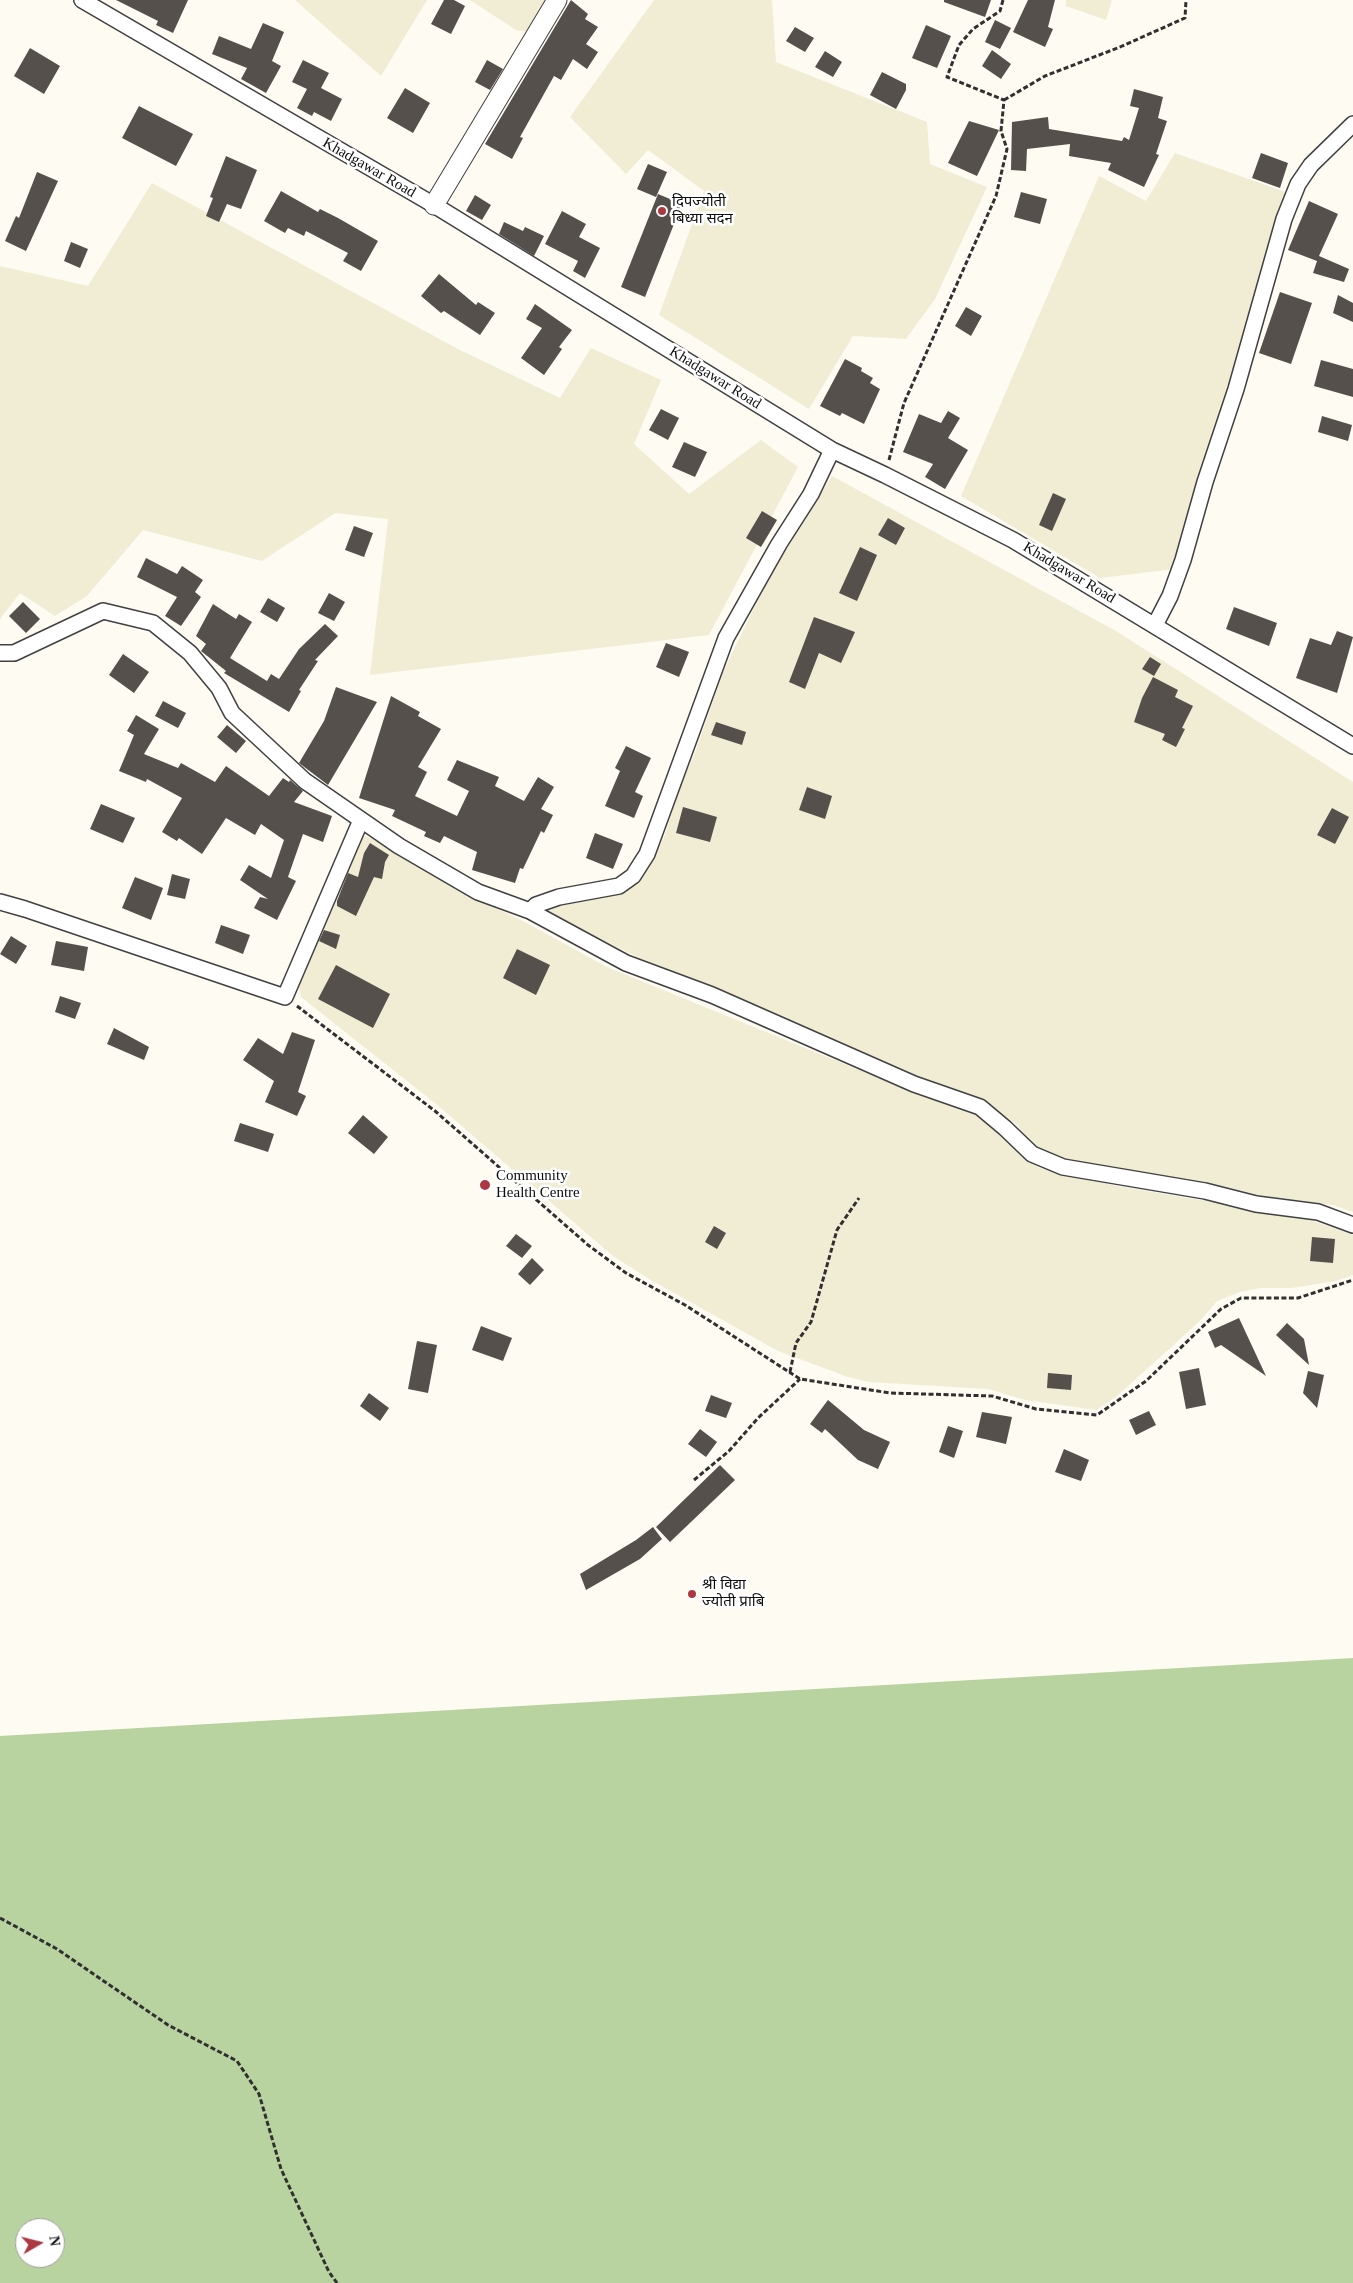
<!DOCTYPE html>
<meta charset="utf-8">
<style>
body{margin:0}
#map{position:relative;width:1353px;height:2283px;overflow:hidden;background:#fdfbf2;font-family:"Times New Roman",serif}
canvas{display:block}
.north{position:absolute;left:15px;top:2218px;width:50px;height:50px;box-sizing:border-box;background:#fff;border:1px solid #9f9f9f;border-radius:50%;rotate:82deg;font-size:14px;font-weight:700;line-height:20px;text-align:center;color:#0e0e0e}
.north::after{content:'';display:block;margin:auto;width:18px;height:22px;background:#ad3842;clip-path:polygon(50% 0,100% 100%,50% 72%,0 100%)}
</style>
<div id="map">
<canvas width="1353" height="2283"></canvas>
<div class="north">N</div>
</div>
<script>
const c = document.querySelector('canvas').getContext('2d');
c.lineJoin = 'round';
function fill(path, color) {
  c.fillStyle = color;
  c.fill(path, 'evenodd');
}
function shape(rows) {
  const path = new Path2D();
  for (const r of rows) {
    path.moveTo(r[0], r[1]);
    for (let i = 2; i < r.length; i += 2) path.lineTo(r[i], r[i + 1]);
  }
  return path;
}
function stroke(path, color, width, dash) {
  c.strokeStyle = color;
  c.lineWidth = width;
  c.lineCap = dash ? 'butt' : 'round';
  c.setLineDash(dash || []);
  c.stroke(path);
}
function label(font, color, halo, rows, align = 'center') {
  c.font = font + ' "Times New Roman","Noto Sans Devanagari",serif';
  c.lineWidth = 5;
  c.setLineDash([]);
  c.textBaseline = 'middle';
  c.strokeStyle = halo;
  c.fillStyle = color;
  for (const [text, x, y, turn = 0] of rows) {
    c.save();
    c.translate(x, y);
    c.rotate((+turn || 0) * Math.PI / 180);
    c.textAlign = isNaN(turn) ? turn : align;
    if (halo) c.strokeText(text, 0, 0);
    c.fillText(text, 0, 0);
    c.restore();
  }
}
const farmland = shape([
 [295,0,427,0,381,76],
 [470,0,548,0,528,32,516,30],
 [654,0,772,0,776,62,927,122,930,164,987,187,935,299,906,339,853,336,809,409,659,315,704,191,648,150,626,174,570,117],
 [1066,0,1112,0,1106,20,1066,6],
 [1175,153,1291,194,1175,569,1100,578,961,496,1099,176,1146,201],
 [152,183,458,349,560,398,591,348,661,380,634,444,689,494,761,440,798,467,709,635,370,675,388,519,335,513,262,561,143,530,87,596,55,616,20,593,0,619,0,266,88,286],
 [832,476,1116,631,1353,782,1353,1212,1333,1205,1247,1194,1059,1158,1035,1146,1015,1123,988,1105,937,1086,744,1001,649,963,546,911,563,905,603,898,632,888,654,856,665,835,678,791,695,753,723,672,767,581],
 [361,835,371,838,464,893,523,921,607,967,891,1083,984,1116,1018,1152,1038,1167,1117,1186,1302,1217,1353,1235,1353,1275,1336,1281,1292,1288,1260,1288,1240,1292,1217,1301,1201,1320,1116,1397,1096,1410,1025,1400,988,1389,869,1382,848,1377,778,1351,649,1279,613,1256,436,1104,301,997,298,985]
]);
const forest = shape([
 [1353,1658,1353,2283,0,2283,0,1736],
 [25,2228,55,2228,55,2258,25,2258]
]);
const building = shape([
 [116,0,188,0,173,33,156,25,158,21],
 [444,0,454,0,465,6,451,34,431,24],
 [571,0,588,14,585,19,598,27,586,44,598,52,587,69,573,59,561,80,554,76,520,137,523,138,512,159,485,144],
 [944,0,991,0,985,17,944,2],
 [1028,0,1055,0,1048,27,1053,29,1045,47,1013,32],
 [995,20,1011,28,1000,49,985,42],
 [263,23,284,32,272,61,281,66,266,93,241,79,247,68,212,54,219,36,251,49],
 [926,25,951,36,937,68,912,58],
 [795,27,814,38,805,52,786,41],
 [30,48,60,66,44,94,14,76],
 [992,50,1011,64,1001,79,982,66],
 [825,51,842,62,833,77,815,67],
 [303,60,329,73,321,88,342,99,331,121,314,112,312,116,297,108,307,89,292,82],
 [487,60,503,69,490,90,475,82],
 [882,72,906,84,906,90,896,109,870,95],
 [405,88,430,103,413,133,387,118],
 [1134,89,1163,97,1158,118,1167,121,1156,154,1159,155,1144,187,1108,170,1111,163,1069,156,1070,144,1027,149,1026,171,1011,170,1012,122,1048,117,1049,129,1122,141,1124,137,1129,140,1139,108,1130,106],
 [139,106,193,134,176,166,122,138],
 [969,121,999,130,977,176,948,163],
 [1261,153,1288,163,1280,188,1252,178],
 [226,156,257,170,241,209,227,204,219,222,206,216,213,198,210,197],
 [648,164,667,172,656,197,637,189],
 [37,172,58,181,26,251,5,241,16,216,19,218],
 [281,191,318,212,320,209,338,218,378,241,361,271,343,261,348,253,306,231,304,236,288,228,285,233,264,221],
 [1021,192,1047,199,1040,224,1014,217],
 [658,194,682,204,645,297,621,287],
 [475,195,491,205,482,220,466,211],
 [1309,201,1338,214,1319,256,1349,269,1344,282,1313,273,1317,261,1288,250],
 [562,211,586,224,579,237,600,248,585,278,573,271,578,261,545,244],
 [504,222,523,231,525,227,544,236,534,256,499,234],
 [71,242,88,249,80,268,64,261],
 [439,274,476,305,478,302,495,313,480,335,444,311,441,313,421,296],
 [1280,292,1312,303,1291,364,1259,353],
 [1338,295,1353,303,1353,322,1333,313],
 [535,304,572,330,559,347,562,349,544,375,521,358,542,328,526,319],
 [966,307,982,316,971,336,955,326],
 [845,359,862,368,861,371,873,378,870,383,880,389,864,424,842,413,840,416,820,406],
 [1321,360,1353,369,1353,397,1314,386],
 [661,409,679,418,668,440,649,430],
 [948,411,960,418,948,438,968,450,945,489,925,477,933,464,903,452,919,414,941,423],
 [1322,416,1352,425,1348,441,1318,432],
 [684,442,707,452,695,477,672,467],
 [1053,493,1066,499,1052,531,1039,525],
 [762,511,777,520,761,547,746,538],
 [888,518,905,528,896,545,878,535],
 [354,526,373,533,364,557,345,550],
 [860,547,877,555,857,601,839,593],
 [146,558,177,574,182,566,203,580,195,592,201,597,181,626,165,616,177,597,137,577],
 [329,593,345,602,334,621,318,613],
 [268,598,285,608,277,622,260,612],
 [23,602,40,619,26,633,9,616],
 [213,604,236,619,239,614,252,622,230,658,267,681,271,674,279,679,299,649,325,624,338,636,315,660,318,661,299,690,301,691,289,712,224,673,226,671,201,651,206,644,196,636],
 [1234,607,1277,623,1269,646,1226,629],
 [814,617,855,632,841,663,819,653,805,689,789,682],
 [1337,631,1353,637,1337,693,1296,678,1310,638,1331,645],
 [666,643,689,652,679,677,656,667],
 [123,654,149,672,134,693,109,675],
 [1150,657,1161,664,1154,676,1142,669],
 [1153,677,1178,690,1175,697,1193,706,1182,728,1185,729,1176,747,1162,740,1165,734,1134,722,1142,698],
 [336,687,377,702,328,785,299,763,324,721],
 [391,696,420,712,418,716,441,729,418,767,427,772,415,796,457,816,469,791,447,780,457,760,499,777,495,786,524,801,538,777,554,787,541,809,553,815,544,833,541,831,523,869,520,868,515,883,472,870,477,852,444,836,440,843,424,836,426,832,392,816,395,810,359,798],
 [163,701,186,713,178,728,155,716],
 [136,715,159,729,144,754,178,768,181,763,215,782,226,766,269,796,283,778,289,782,290,780,303,791,294,802,332,816,323,842,303,834,288,877,296,881,277,920,254,908,260,897,268,899,240,880,249,865,271,878,284,840,261,824,255,835,226,818,202,854,179,838,177,841,162,832,182,798,147,779,146,782,119,771,134,735,127,731],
 [716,722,746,732,742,745,711,735],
 [227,725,246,741,236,753,217,737],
 [626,746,651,758,635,792,643,796,634,818,605,806,620,771,615,768],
 [807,787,832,796,825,819,799,810],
 [101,804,135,818,123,843,90,829],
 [683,807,717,817,710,842,676,833],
 [1332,808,1349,817,1335,844,1317,835],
 [595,833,623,844,613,869,586,858],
 [370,843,389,855,385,862,382,879,374,877,356,916,337,906,337,901,348,873,358,877,364,853],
 [172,874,190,879,185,899,167,895],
 [135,877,163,888,151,920,122,908],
 [221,925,250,935,243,954,215,943],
 [324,930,340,935,336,949,319,941],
 [11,936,27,946,16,964,0,954],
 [56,941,88,947,84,971,51,965],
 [517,949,550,965,536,995,503,978],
 [336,965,390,994,373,1028,318,999],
 [60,996,81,1003,75,1019,55,1012],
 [114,1028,149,1047,144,1060,107,1044],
 [292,1032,315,1040,298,1092,306,1096,297,1116,265,1102,274,1081,243,1060,258,1038,283,1054],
 [363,1115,388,1137,374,1154,348,1133],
 [240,1123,274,1134,268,1152,234,1141],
 [714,1226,726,1233,717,1249,705,1242],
 [516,1234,532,1246,522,1258,506,1246],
 [1312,1237,1335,1239,1333,1263,1310,1261],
 [532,1258,544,1270,530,1285,518,1274],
 [1239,1318,1266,1376,1221,1345,1215,1348,1208,1332],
 [1287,1323,1304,1339,1309,1365,1276,1335],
 [481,1326,512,1338,503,1361,472,1350],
 [417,1341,437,1345,428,1393,408,1389],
 [1199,1368,1206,1405,1186,1409,1179,1372],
 [1308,1371,1324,1375,1317,1408,1303,1393],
 [1048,1373,1072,1375,1071,1390,1047,1388],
 [369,1393,389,1408,380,1421,360,1406],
 [711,1395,732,1403,726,1418,705,1411],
 [828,1400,864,1430,890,1442,878,1469,858,1460,825,1429,822,1433,810,1424],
 [1149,1411,1156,1425,1136,1435,1129,1420],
 [982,1412,1012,1417,1006,1444,976,1437],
 [948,1426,963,1431,954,1458,939,1452],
 [700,1429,717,1442,706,1457,688,1444],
 [1064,1449,1089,1460,1081,1481,1055,1472],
 [720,1465,735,1480,670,1542,656,1527],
 [653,1527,662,1539,640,1559,586,1590,580,1574,636,1540]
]);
const path = shape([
 [1003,0,1000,11,973,29,959,45,947,77,1004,100],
 [1004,100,1045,76,1120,47,1185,18,1186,0],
 [889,460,904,403,996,196,1007,149,1001,131,1004,100],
 [297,1006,435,1111,588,1245,626,1273,685,1305,800,1379,890,1393,992,1396,1036,1409,1097,1415,1146,1381,1221,1309,1241,1298,1298,1298,1353,1280],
 [790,1372,796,1343,811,1322,837,1230,859,1198],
 [694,1480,729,1451,758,1418,800,1379],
 [0,1918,57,1949,168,2025,237,2061,259,2094,281,2169,329,2272,337,2283]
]);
const minor = shape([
 [82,0,434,205,832,450,885,475,1013,540,1353,746],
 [1155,625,1170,596,1183,560,1205,482,1236,389,1284,219,1298,184,1311,165,1353,124],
 [0,653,14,653,103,611,153,623,190,653,219,688,232,713,305,781,399,846,478,892,530,911,626,963,712,995,914,1084,980,1107,1005,1128,1032,1154,1063,1167,1205,1191,1256,1204,1318,1212,1353,1225],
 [0,902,25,909,285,997,361,820],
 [530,911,536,905,559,897,619,886,633,876,647,854,726,638,779,544,811,494,832,450]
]);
const tertiary = shape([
 [434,205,557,0]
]);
const markers = [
 [662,211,5,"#ad3842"],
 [485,1185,6,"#ad3842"],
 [692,1594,5,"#ad3842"]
];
const streetNames = [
 ["Khadgawar Road",369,168,30],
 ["Khadgawar Road",715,378,32],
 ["Khadgawar Road",1069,573,31]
];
const poiNames = [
 ["दिपज्योती",672,202],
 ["बिध्या सदन",672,219],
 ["Community",496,1176],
 ["Health Centre",496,1193],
 ["श्री विद्या",702,1585],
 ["ज्योती प्राबि",702,1602]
];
fill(farmland, '#f1edd4');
fill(forest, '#b9d3a0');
fill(building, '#56504c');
stroke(minor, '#414141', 18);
stroke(tertiary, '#414141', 21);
stroke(path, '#303030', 3, [5, 2.5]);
stroke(minor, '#fff', 15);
stroke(tertiary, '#fff', 19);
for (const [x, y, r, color] of markers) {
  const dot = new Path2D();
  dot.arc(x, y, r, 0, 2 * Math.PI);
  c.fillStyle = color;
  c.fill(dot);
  stroke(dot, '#fff', 2);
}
label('15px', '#0e0e0e', '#fff', streetNames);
label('15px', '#0e0e0e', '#fff', poiNames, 'left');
</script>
